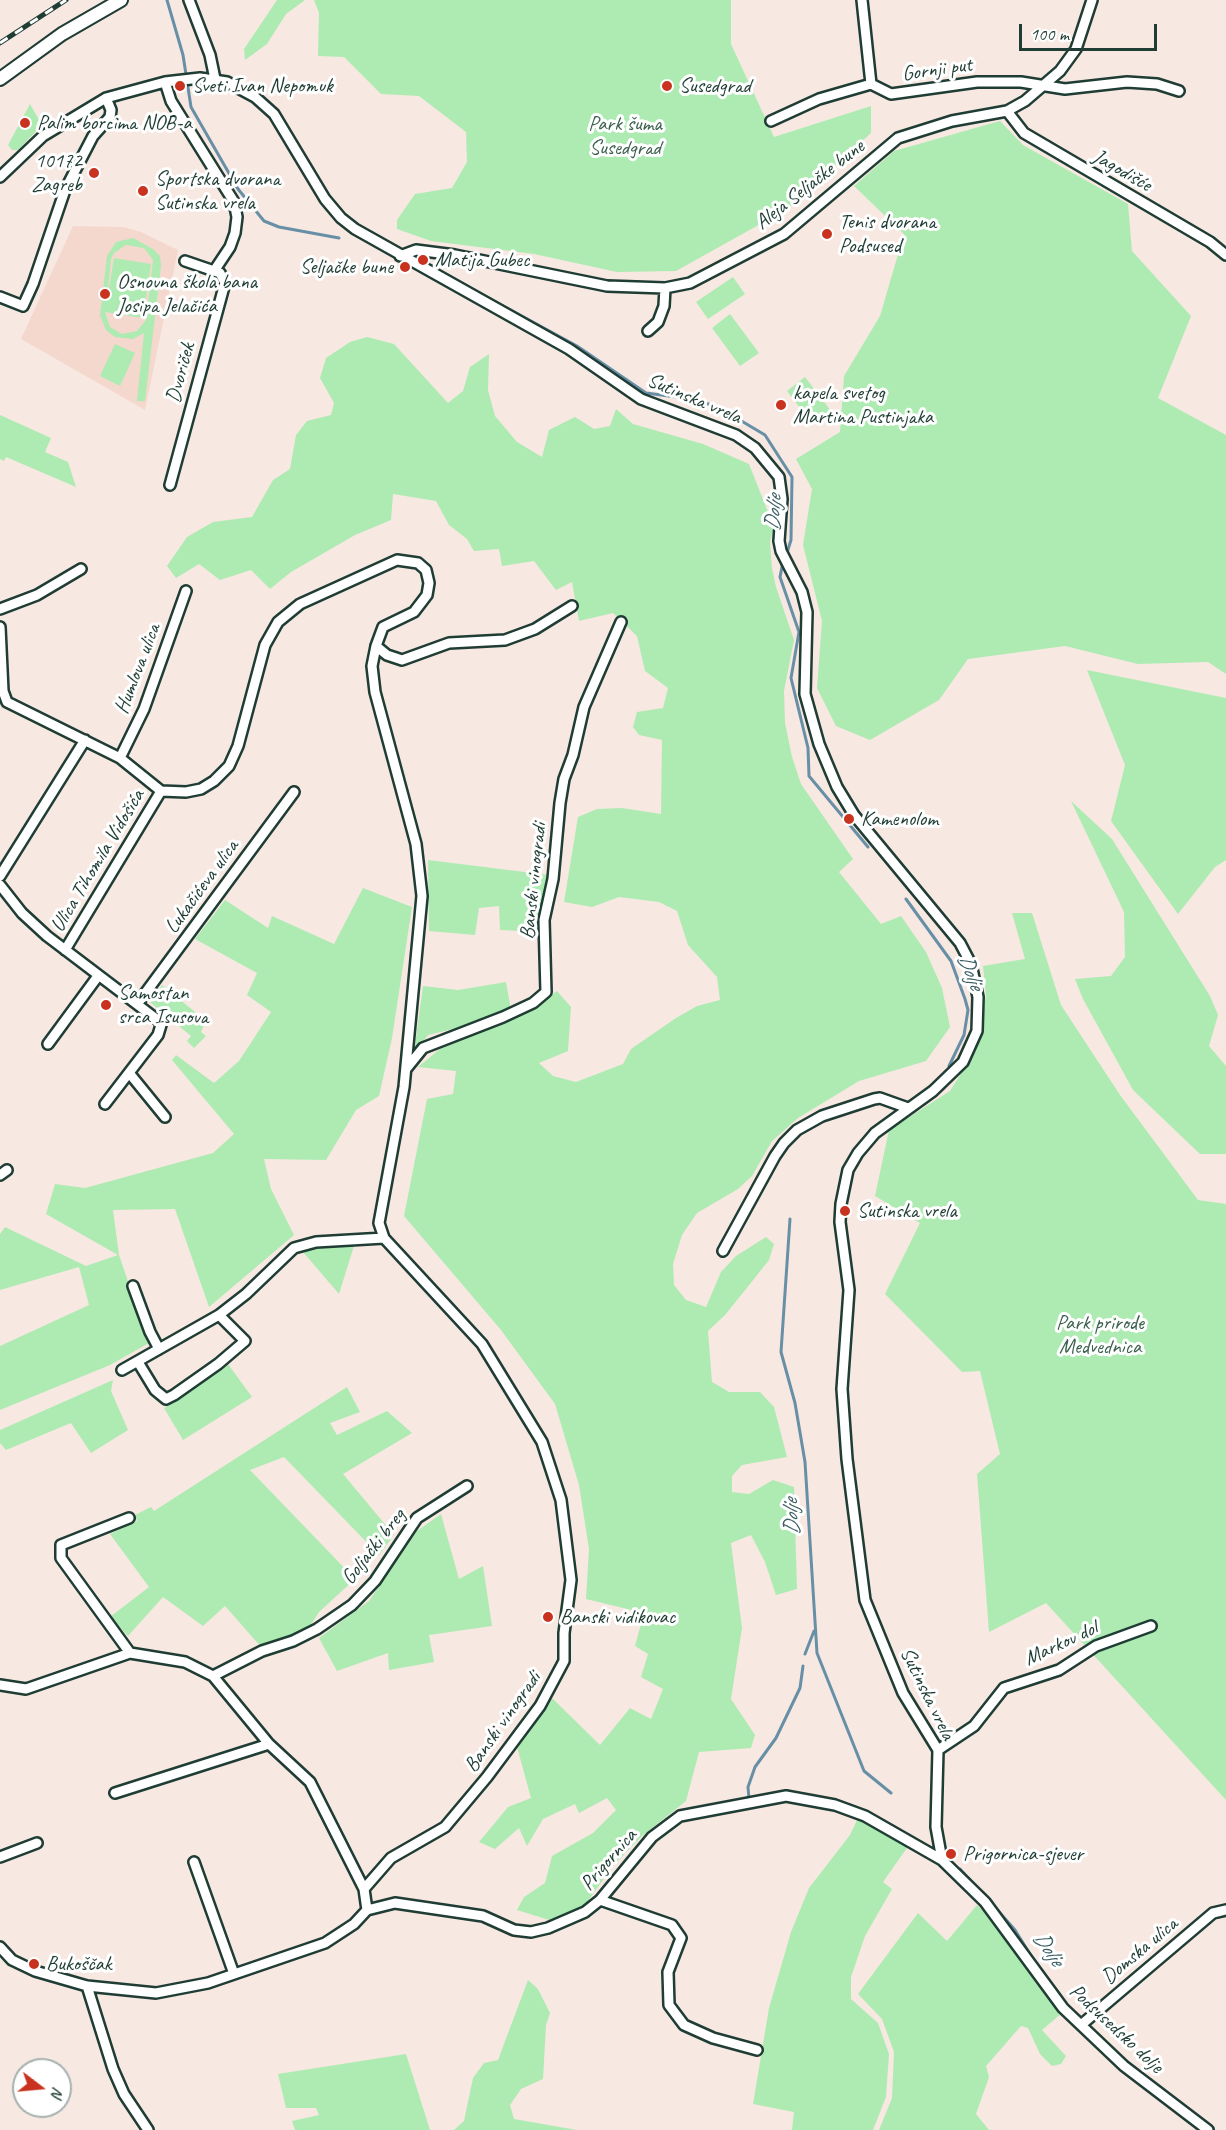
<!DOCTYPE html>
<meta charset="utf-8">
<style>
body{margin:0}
#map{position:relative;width:1226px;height:2130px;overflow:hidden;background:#f8e8e2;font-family:Caveat,sans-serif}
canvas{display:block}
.north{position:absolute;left:12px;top:2058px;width:60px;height:60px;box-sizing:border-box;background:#fff;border:2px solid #a5b1ae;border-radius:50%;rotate:106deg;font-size:16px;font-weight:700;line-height:24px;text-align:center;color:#1f3d34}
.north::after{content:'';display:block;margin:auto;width:21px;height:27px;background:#c8321e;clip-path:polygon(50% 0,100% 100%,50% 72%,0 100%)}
.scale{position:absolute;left:1019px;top:24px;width:138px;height:27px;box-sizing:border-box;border:3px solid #1f3d34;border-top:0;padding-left:8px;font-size:18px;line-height:21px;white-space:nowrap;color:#1f3d34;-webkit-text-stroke:4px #fff;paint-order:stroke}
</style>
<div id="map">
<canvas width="1226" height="2130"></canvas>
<div class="north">N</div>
<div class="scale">100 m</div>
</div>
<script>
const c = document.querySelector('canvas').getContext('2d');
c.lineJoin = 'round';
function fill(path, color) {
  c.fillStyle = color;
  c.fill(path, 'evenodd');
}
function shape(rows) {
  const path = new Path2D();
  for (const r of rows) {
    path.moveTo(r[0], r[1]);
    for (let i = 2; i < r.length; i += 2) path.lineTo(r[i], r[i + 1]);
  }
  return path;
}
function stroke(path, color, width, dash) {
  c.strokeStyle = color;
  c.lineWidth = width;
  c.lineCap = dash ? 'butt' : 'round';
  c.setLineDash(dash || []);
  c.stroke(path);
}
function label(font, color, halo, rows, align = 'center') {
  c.font = font + ' Caveat,sans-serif';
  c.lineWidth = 6;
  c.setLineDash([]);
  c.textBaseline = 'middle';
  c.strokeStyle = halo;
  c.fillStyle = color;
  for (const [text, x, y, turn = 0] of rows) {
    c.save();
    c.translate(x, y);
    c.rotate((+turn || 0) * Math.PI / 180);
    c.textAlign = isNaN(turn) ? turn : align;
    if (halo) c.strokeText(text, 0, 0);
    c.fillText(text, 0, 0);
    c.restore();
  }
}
const built = shape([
 [73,226,123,227,141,232,178,250,145,410,21,339]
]);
const green = shape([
 [277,0,305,0,286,14,267,44,245,60,244,49],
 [314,0,731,0,731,44,774,137,871,106,871,133,789,208,676,271,617,272,534,254,431,241,397,229,397,220,415,194,452,188,467,162,466,132,419,96,381,94,344,57,318,56,319,13],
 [30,104,42,125,18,150,12,150,8,145],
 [1000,121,1023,145,1128,204,1132,251,1191,316,1158,398,1226,435,1226,674,1208,662,1138,664,1065,646,968,659,939,700,870,740,836,726,817,688,822,621,803,545,812,489,796,459,840,432,844,376,880,316,904,234,854,186,894,151],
 [133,238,153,249,160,256,161,266,145,401,137,401,144,333,133,339,115,337,106,330,100,315,107,256,116,242],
 [126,245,144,248,153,260,146,320,137,331,122,334,110,327,105,312,143,318,151,264,114,258,107,300,111,259,114,253],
 [733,277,745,294,708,319,696,302],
 [730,314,759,353,740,366,712,328],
 [367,337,394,344,448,403,463,391,470,367,489,354,488,390,495,416,517,442,542,457,549,430,575,417,594,429,610,426,616,409,633,424,703,444,749,464,774,527,770,542,772,568,776,587,794,640,784,691,785,723,792,757,801,784,853,859,839,872,881,924,901,916,926,952,942,988,950,1027,926,1061,859,1081,798,1118,772,1141,752,1176,738,1189,697,1213,682,1235,673,1264,674,1285,686,1300,706,1307,721,1272,736,1256,766,1237,774,1244,769,1260,750,1284,725,1315,708,1331,712,1382,729,1392,760,1392,774,1407,787,1457,742,1465,732,1476,732,1492,749,1494,773,1480,794,1487,797,1589,776,1595,765,1562,751,1535,731,1543,742,1628,731,1699,755,1735,751,1748,699,1752,686,1801,642,1836,613,1866,585,1905,549,1920,517,1910,524,1897,545,1883,552,1856,593,1833,616,1810,607,1798,579,1813,575,1804,543,1819,527,1846,519,1828,495,1849,479,1842,508,1807,531,1798,517,1747,552,1698,600,1745,630,1708,651,1719,663,1689,641,1677,648,1654,635,1646,644,1613,586,1599,589,1549,579,1485,555,1404,501,1330,404,1216,427,1099,453,1094,456,1071,418,1067,440,1049,527,1012,557,991,571,1007,568,1051,539,1063,553,1076,576,1082,623,1064,631,1049,676,1018,697,1006,720,1000,717,977,688,945,677,911,659,902,619,897,592,907,564,902,578,817,597,809,622,808,661,814,662,740,639,735,633,727,637,712,663,708,668,688,645,671,637,636,613,613,579,621,572,582,556,590,534,561,502,566,499,549,474,551,467,539,449,525,436,501,393,494,391,520,355,535,291,572,270,589,251,570,220,580,199,564,176,578,167,566,187,537,213,522,252,517,273,480,290,469,296,435,307,421,331,415,334,403,320,378,326,358,350,342],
 [115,344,135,353,120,386,100,376],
 [805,377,831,411,813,425,787,391],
 [0,415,51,438,45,452,68,462,76,487,6,457,4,461,0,459],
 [1087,670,1226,698,1226,860,1215,867,1178,914,1111,821,1125,765],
 [1071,801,1112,839,1210,996,1218,1015,1209,1046,1226,1066,1226,1154,1200,1154,1133,1090,1083,999,1075,979,1111,976,1125,957,1124,912],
 [428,860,549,875,541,910,541,932,500,930,499,906,479,908,475,935,429,931],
 [363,888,412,907,392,1038,379,1096,356,1110,326,1160,264,1159,271,1189,294,1235,209,1307,175,1209,113,1210,119,1255,149,1343,110,1365,0,1410,0,1346,89,1305,79,1267,0,1290,0,1234,5,1227,86,1266,118,1255,46,1214,55,1184,85,1188,213,1153,234,1134,172,1060,176,1055,214,1083,239,1061,271,1012,247,995,257,973,195,939,225,900,268,928,272,916,334,944],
 [1012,913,1032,913,1061,1005,1120,1095,1198,1200,1226,1204,1226,1800,1046,1603,989,1632,977,1474,1000,1454,980,1371,962,1372,885,1294,920,1223,875,1196,889,1130,950,1091,976,1050,986,996,983,966,1025,959],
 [506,982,511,1010,474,1024,428,1035,414,1053,423,986,458,990],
 [162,985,206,1021,201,1032,206,1036,194,1048,187,1041,191,1036,150,1002],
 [354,1246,339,1294,303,1252,320,1247],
 [228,1364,252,1397,183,1440,164,1408],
 [113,1380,111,1391,128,1430,91,1453,71,1423,6,1450,0,1443,0,1430],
 [347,1387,360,1412,330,1423,337,1435,387,1411,412,1433,343,1474,394,1535,379,1555,284,1457,250,1470,355,1579,319,1612,307,1631,262,1648,225,1606,203,1626,163,1597,128,1636,110,1617,149,1587,110,1534,137,1521,135,1515,151,1507,154,1511],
 [441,1514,459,1579,483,1566,492,1626,429,1635,434,1662,389,1670,388,1653,337,1671,319,1638,369,1601,417,1531],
 [859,1816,909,1845,883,1882,892,1889,865,1936,851,1977,851,1999,878,2023,889,2054,886,2097,873,2130,792,2130,794,2112,753,2104,769,2008,791,1932,809,1888,850,1835],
 [977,1905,1002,1929,1042,1989,1062,2013,1042,2030,1066,2056,1061,2064,1052,2066,1040,2054,1028,2028,1021,2026,986,2066,989,2077,976,2114,989,2130,879,2130,892,2098,894,2052,882,2019,858,1994,918,1913,947,1941],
 [528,1980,538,1989,550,2013,546,2025,543,2079,521,2089,510,2105,514,2119,577,2130,454,2130,464,2121,473,2078,484,2063,498,2060],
 [406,2054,430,2130,295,2130,292,2121,319,2115,316,2108,286,2108,278,2074]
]);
const stream = shape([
 [167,0,183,55,191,107,238,189,264,221,279,227,339,238],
 [426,264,577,346,646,393,692,399,718,407,765,435,792,477,791,540,786,556],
 [783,562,780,577,799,632,791,678,808,748,809,776,868,847],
 [906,899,951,961,965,999,968,1010,964,1035,949,1066],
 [790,1219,781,1352,795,1403,805,1462,817,1653,864,1771,891,1793],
 [805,1654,814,1631],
 [749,1799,748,1787,755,1767,776,1738,800,1688,803,1666],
 [960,1869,982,1893],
 [993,1905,1015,1930,1040,1970],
 [1046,1977,1060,1995],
 [1117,2053,1139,2072]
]);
const minor = shape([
 [189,0,210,55,215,79],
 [862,0,871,84],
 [165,82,171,101,234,202,237,217,235,233,230,247,214,271],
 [1007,111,1024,133,1210,242,1226,255],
 [771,121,819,99,871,84,891,94,977,82,1021,82,1065,89,1127,82,1157,84,1179,91],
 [0,177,43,136,106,98,165,82,200,78,227,82,255,97,274,114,325,199,341,218,355,229,569,349,641,399,736,435,755,448,779,477,782,499,779,541,781,551,802,592,807,612,805,694,819,744,837,787,854,815,960,943,971,964,978,997,977,1031,963,1062,933,1091,875,1133,858,1153,848,1170,841,1204,840,1222,849,1290,842,1389,847,1459,865,1600,903,1693,938,1750,936,1827,942,1860],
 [400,256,416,250,455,255,607,286,665,288,690,283,784,234,898,138,952,121,1007,111,1025,101,1060,71,1076,49,1092,0],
 [0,297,23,306,33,284,65,190,93,136,110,117,111,110,106,98],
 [648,331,658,322,664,306,665,288],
 [170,485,225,283,220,273,185,261],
 [0,609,37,595,81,569],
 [0,627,3,691,7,702,120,758,161,791,186,792,201,789,214,781,229,766,238,746,265,645,278,622,300,604,397,560,418,563,426,570,429,583,427,595,414,612,383,627,376,646,372,666,375,692,416,844,422,896,404,1087,379,1223,384,1238,482,1344,542,1442,561,1500,571,1580,564,1633,564,1661,540,1706,487,1777,445,1827,391,1858,364,1889],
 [376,646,387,655,402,660,449,643,505,640,535,629,572,606],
 [120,758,144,709,186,591],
 [0,876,85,740],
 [0,885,22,913,47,936,159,1021,161,1025,158,1035,105,1104],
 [65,950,161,791],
 [138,1003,294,792],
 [48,1044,98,976],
 [406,1069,423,1048,503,1017,533,1003,546,992,544,920,553,879,560,803,564,779,573,755,584,707,621,622],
 [130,1074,165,1117],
 [0,1175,7,1170],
 [723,1251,775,1156,784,1143,797,1130,822,1116,874,1099,880,1098,908,1108],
 [133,1286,150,1332,159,1349],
 [138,1362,155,1390,166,1399,174,1395,218,1364,245,1341,219,1315],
 [122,1370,219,1315,246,1294,294,1248,316,1242,384,1238],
 [129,1518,61,1545,61,1558,130,1653],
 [213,1676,262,1651,293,1641,317,1629,352,1605,375,1581,417,1518,467,1486],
 [0,1685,26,1689,130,1653,185,1662,213,1676,269,1744,310,1782,364,1889,367,1910],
 [938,1750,974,1726,1004,1688,1059,1670,1096,1646,1151,1626],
 [115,1793,269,1744],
 [0,1857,37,1843],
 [194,1862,234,1974],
 [600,1900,672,1925,681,1938,668,1972,669,2005,684,2025,713,2038,757,2050],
 [0,1947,12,1960,35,1971,87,1986,156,1993,208,1983,325,1943,354,1924,367,1910,395,1903,483,1916,514,1930,531,1932,548,1928,585,1912,600,1900,652,1837,680,1816,786,1796,835,1805,865,1816,942,1860,985,1902,1063,2008,1124,2066,1208,2130],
 [87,1986,113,2069,124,2094,148,2130],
 [1081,2025,1213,1913,1226,1910]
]);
const major = shape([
 [0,79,62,34,121,0]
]);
const rail = shape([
 [0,43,66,0]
]);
const markers = [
 [180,86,6,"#c8321e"],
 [667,86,6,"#c8321e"],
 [25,123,6,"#c8321e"],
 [94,173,6,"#c8321e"],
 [143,191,6,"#c8321e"],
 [827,234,6,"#c8321e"],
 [423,260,6,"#c8321e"],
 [405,267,6,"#c8321e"],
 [105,294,6,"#c8321e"],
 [781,405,6,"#c8321e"],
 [849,819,6,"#c8321e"],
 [106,1005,6,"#c8321e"],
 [845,1211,6,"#c8321e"],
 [548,1617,6,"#c8321e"],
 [951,1854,6,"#c8321e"],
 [34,1964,6,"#c8321e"]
];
const streetNames = [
 ["Gornji put",937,70,-8],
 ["Jagodišće",1122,171,30],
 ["Aleja Seljačke bune",810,185,-38],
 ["Dvoriček",181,373,-75],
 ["Sutinska vrela",694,399,23],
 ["Humlova ulica",138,669,-69],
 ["Ulica Tihomila Vidošića",98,861,-59],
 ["Banski vinogradi",534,881,-84],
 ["Lukačićeva ulica",202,887,-54],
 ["Goljački breg",374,1547,-52],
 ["Markov dol",1061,1644,-25],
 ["Sutinska vrela",927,1694,64],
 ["Banski vinogradi",503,1722,-55],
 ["Prigornica",609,1860,-49],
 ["Domska ulica",1140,1951,-40],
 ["Podsusedsko dolje",1116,2029,43]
];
const poiNames = [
 ["Sveti Ivan Nepomuk",192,86],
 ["Susedgrad",679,86],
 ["Palim borcima NOB-a",37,123],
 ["10172",82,161,"right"],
 ["Zagreb",82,185,"right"],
 ["Sportska dvorana",155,179],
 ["Sutinska vrela",155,203],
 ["Tenis dvorana",839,222],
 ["Podsused",839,246],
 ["Matija Gubec",435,260],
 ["Seljačke bune",393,267,"right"],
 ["Osnovna škola bana",117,282],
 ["Josipa Jelačića",117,306],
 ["kapela svetog",793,393],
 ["Martina Pustinjaka",793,417],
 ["Kamenolom",861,819],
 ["Samostan",118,993],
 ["srca Isusova",118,1017],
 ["Sutinska vrela",857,1211],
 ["Banski vidikovac",560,1617],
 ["Prigornica-sjever",963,1854],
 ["Bukoščak",46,1964]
];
const parkNames = [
 ["Park šuma",625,124],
 ["Susedgrad",625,148],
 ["Park prirode",1100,1323],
 ["Medvednica",1100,1347]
];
const waterNames = [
 ["Dolje",774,513,-87],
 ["Dolje",970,972,68],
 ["Dolje",792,1517,-93],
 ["Dolje",1048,1949,55]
];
fill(built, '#f4d8ce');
fill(green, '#adebb2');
stroke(stream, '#678fa6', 3);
stroke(minor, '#1f3d34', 14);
stroke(major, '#1f3d34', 16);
stroke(minor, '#fff', 9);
stroke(major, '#fff', 12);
stroke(rail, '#1f3d34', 5);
stroke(rail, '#fff', 3, [9]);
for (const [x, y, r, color] of markers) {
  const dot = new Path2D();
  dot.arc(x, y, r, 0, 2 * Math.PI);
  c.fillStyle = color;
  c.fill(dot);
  stroke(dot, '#fff', 2);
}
label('21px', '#1f3d34', '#fff', streetNames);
label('21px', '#1f3d34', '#fff', poiNames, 'left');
label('21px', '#3b604d', '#fff', parkNames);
label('italic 22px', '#3d5f64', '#fff', waterNames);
</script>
